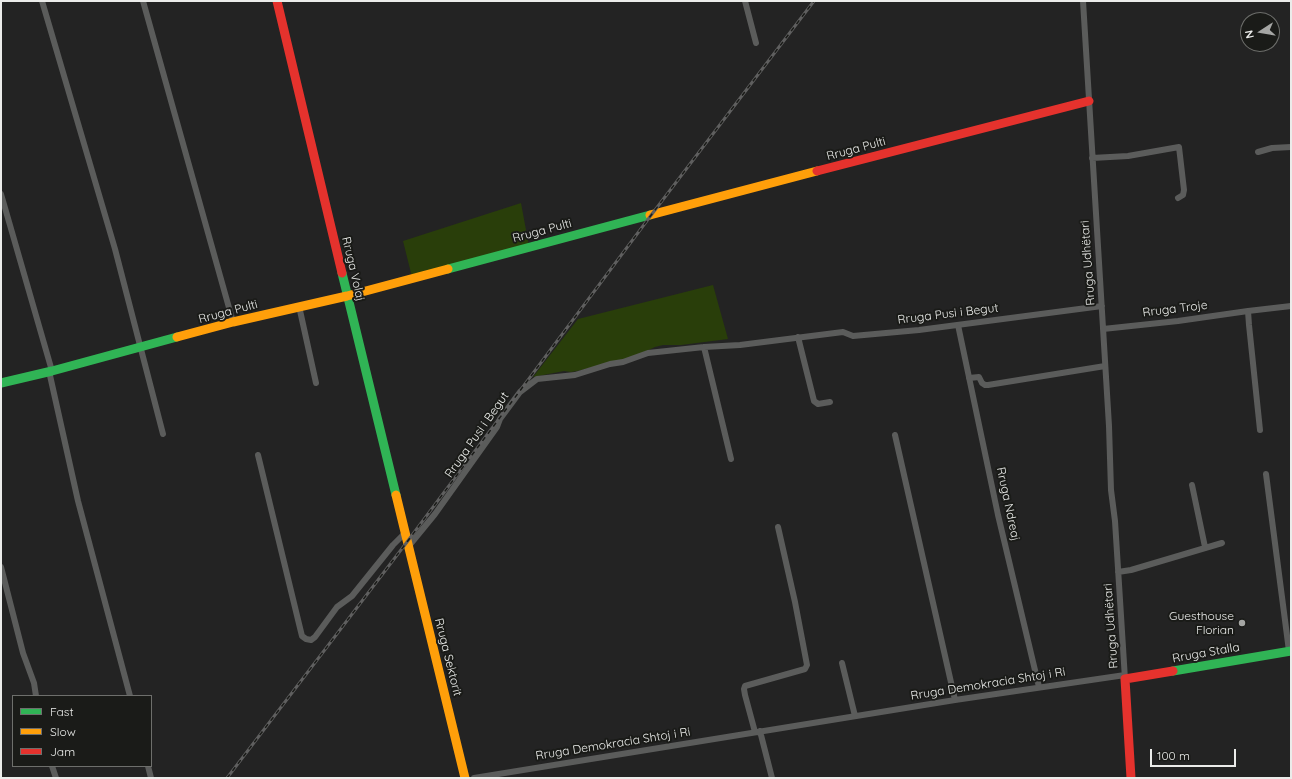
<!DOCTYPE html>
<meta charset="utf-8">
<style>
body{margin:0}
#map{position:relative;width:1292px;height:779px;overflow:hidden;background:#232323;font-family:Quicksand,sans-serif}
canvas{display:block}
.frame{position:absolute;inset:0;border:2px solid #ebecea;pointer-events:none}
.legend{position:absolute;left:12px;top:695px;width:140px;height:72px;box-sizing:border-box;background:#1a1b18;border:1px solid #6e6f6c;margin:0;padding:5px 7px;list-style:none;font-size:12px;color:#ebecea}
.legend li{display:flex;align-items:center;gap:8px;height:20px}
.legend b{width:20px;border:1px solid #6e6f6c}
.north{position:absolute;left:1240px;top:12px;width:40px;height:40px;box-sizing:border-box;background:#1a1b18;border:1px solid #6e6f6c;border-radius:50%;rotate:258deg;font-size:11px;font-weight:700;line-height:16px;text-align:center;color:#ebecea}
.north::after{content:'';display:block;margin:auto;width:14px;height:18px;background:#a5a6a4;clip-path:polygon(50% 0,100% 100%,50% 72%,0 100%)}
.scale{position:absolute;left:1150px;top:749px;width:86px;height:18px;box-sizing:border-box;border:2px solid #ebecea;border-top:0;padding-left:5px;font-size:12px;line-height:14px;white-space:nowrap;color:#ebecea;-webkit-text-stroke:3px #1a1b18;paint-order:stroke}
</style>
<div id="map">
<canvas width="1292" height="779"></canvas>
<div class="frame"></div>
<ul class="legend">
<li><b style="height:5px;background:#30b455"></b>Fast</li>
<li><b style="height:5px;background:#ff9f0a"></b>Slow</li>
<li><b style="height:5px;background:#e5322d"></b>Jam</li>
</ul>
<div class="north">N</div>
<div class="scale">100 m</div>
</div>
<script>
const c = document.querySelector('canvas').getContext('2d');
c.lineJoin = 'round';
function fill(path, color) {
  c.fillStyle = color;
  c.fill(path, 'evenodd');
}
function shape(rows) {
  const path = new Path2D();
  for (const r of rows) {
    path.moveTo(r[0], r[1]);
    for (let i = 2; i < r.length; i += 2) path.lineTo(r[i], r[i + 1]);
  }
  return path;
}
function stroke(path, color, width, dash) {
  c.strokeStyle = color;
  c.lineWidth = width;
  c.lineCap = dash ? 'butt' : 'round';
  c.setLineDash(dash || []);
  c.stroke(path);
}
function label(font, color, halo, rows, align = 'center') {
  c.font = font + ' Quicksand,sans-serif';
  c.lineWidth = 4;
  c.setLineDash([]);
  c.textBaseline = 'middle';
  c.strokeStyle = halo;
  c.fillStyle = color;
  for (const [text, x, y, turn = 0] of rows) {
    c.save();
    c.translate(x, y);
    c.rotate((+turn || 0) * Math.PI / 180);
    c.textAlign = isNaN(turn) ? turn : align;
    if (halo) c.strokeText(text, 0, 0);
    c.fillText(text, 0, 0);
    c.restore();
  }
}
const green = shape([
 [521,203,529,246,412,277,403,241],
 [713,285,728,339,681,345,663,345,655,347,632,358,577,371,571,372,564,371,533,377,578,319]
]);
const street = shape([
 [42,1,115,249,163,434],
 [143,1,233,322],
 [745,1,756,43],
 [1083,1,1109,426,1111,490,1115,521,1125,679],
 [1258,152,1272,148,1291,147],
 [1092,158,1128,156,1179,147,1184,190,1183,195,1178,198],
 [1,194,52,371],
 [299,306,316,383],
 [1248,311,1249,325,1260,430],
 [958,325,998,515,1039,687],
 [1103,329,1178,321,1248,311,1291,306],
 [798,337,814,401,818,404,830,402],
 [704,347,731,459],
 [49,371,78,501,130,696],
 [969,378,979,377,982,383,985,385,988,385,1105,366],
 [895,435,955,700],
 [258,455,301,632,302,636,306,639,311,640,315,637,337,607,352,596,393,545,405,533],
 [1266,474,1289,651],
 [1192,485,1205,547],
 [408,547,435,514,497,427,500,419,520,392,537,379,575,375,610,364,623,362,648,353,704,347,740,345,843,332,853,336,919,330,1102,306],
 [1,567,23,653,34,683,36,696],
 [1118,572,1131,570,1222,543],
 [842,663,855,716],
 [760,731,772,778],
 [755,732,745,695,744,689,745,686,805,669,807,665,795,602,778,527],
 [52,766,56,778],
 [148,766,151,778],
 [474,778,955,700,1125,675]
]);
const fast = shape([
 [448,269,650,215],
 [342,273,396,495],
 [1,383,52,371,177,337],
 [1173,671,1291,651]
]);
const slow = shape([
 [650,215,817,171],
 [177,337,233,322,347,296,448,269],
 [396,495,465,778]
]);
const jam = shape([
 [277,1,342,273],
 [817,171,1089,101],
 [1131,778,1125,679,1173,671]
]);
const rail = shape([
 [227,778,407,542,652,214,814,1]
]);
const markers = [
 [1242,623,4,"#a5a6a4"]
];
const streetNames = [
 ["Rruga Pulti",856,149,-15],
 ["Rruga Pulti",542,231,-15],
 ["Rruga Udhëtari",1088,263,-94],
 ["Rruga Volaj",353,269,77],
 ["Rruga Troje",1175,309,-7],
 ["Rruga Pulti",228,312,-15],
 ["Rruga Pusi i Begut",948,314,-7],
 ["Rruga Pusi i Begut",477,435,-55],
 ["Rruga Ndreaj",1008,504,78],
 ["Rruga Udhëtari",1111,626,-94],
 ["Rruga Stalla",1206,653,-10],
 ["Rruga Sektorit",448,657,76],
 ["Rruga Demokracia Shtoj i Ri",988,684,-9],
 ["Rruga Demokracia Shtoj i Ri",613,744,-9]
];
const poiNames = [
 ["Guesthouse",1234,616],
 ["Florian",1234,630]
];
fill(green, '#293e0a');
stroke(street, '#5b5c5b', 6);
stroke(fast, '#30b455', 9);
stroke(slow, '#ff9f0a', 9);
stroke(jam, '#e5322d', 9);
stroke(rail, '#5f5f5f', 3);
stroke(rail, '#1a1b18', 1.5, [4.5]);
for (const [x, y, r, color] of markers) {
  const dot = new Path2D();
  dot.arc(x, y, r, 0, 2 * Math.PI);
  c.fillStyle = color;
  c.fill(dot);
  stroke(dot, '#1a1b18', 1.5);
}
label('12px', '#ebecea', '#1a1b18', streetNames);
label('12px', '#ebecea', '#1a1b18', poiNames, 'right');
</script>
